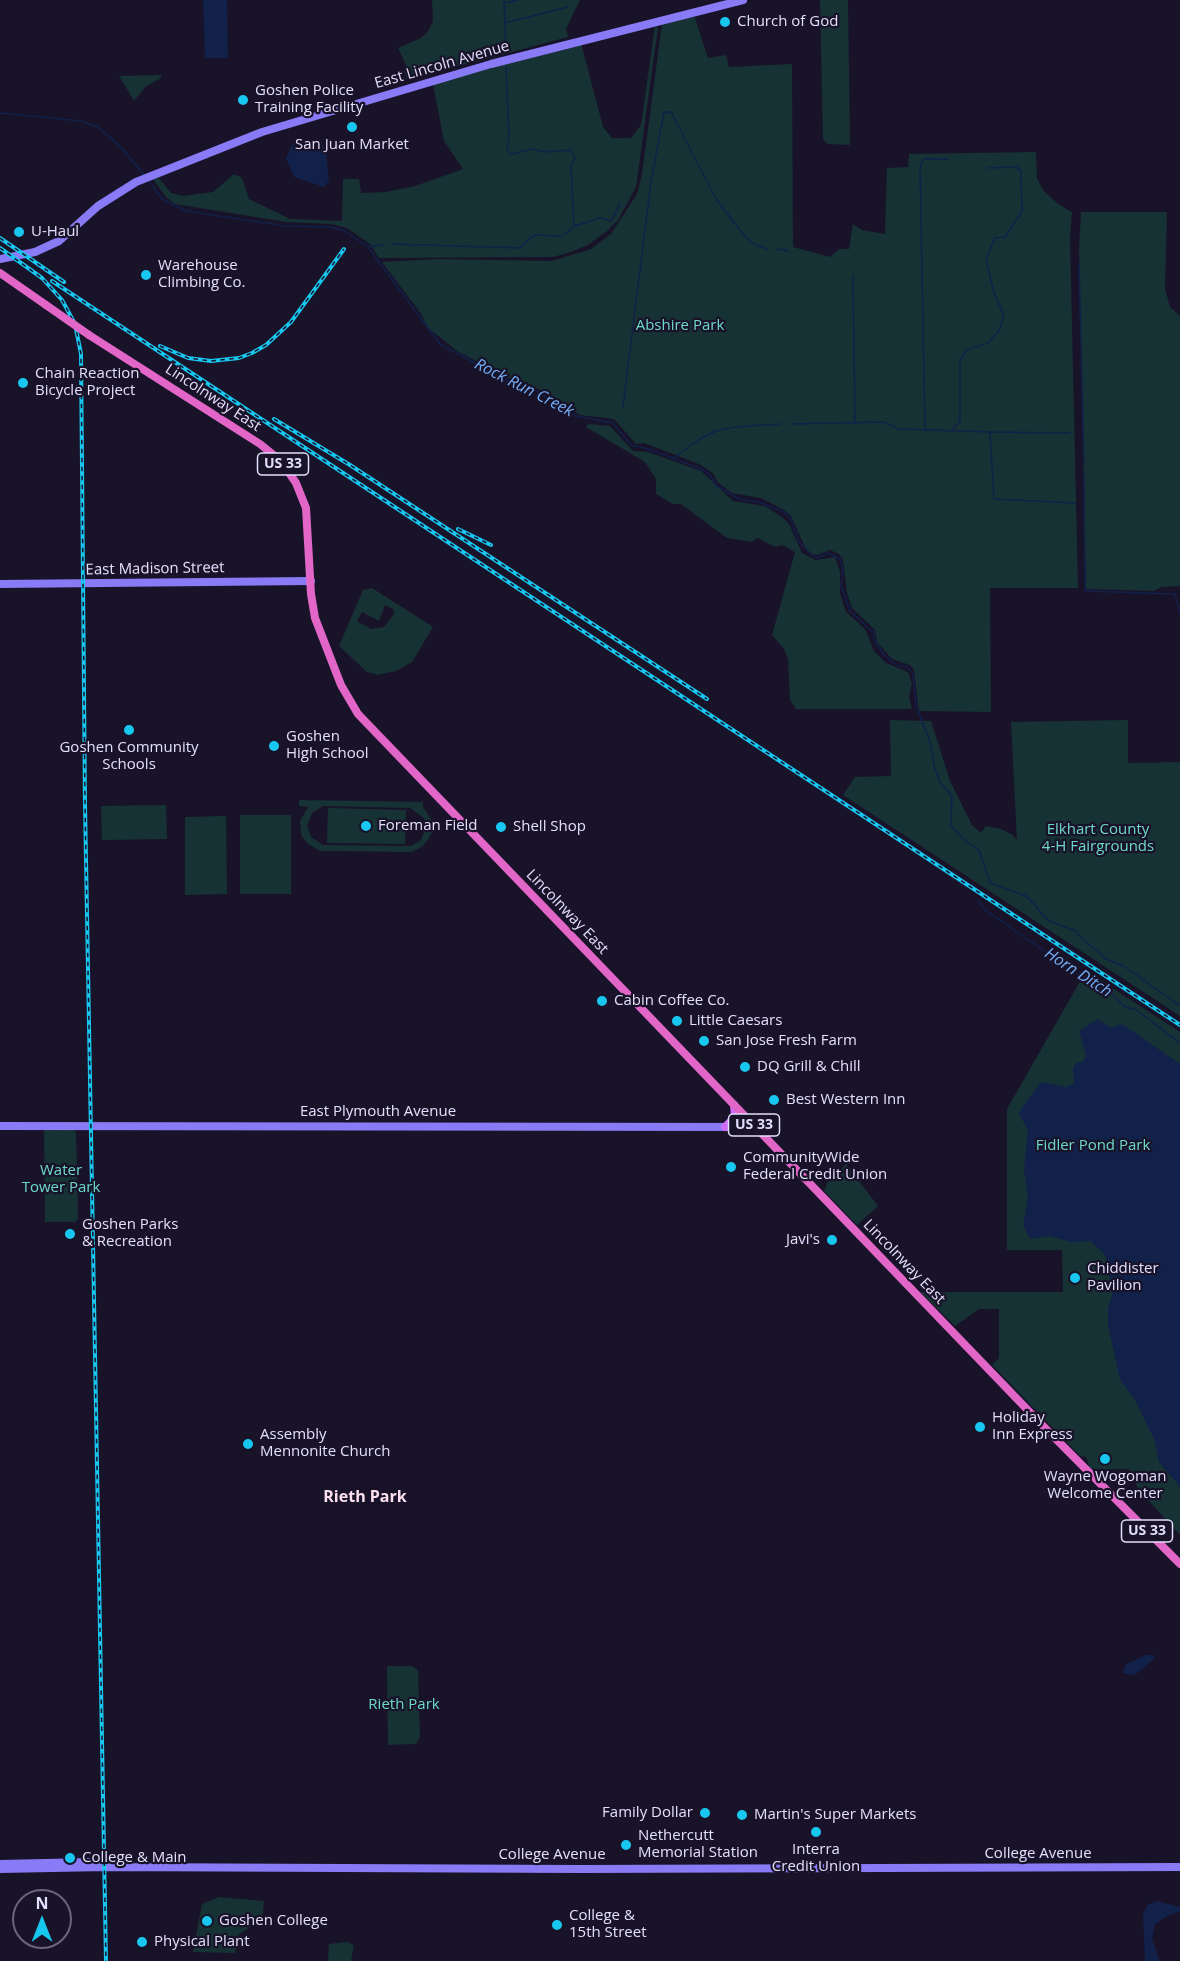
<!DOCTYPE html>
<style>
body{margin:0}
#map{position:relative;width:1180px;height:1961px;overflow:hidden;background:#19132a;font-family:"Open Sans",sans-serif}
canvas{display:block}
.north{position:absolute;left:12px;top:1889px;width:60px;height:60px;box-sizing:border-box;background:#19132a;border:2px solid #6a647e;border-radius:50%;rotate:0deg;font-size:16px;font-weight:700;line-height:24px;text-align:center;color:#e4defd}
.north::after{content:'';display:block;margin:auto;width:21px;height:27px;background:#17c7f0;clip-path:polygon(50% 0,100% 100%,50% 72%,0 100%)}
</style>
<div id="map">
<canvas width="1180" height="1961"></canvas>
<div class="north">N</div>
</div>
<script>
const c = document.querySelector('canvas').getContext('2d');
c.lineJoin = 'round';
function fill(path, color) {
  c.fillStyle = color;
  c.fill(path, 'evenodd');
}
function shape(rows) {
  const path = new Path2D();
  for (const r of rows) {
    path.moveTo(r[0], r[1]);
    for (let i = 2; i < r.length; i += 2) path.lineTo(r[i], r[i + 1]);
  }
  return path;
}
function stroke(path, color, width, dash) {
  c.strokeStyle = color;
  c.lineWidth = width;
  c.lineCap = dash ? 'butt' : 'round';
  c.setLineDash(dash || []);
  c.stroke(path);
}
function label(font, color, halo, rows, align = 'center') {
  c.font = font + ' "Open Sans",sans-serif';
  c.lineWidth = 4.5;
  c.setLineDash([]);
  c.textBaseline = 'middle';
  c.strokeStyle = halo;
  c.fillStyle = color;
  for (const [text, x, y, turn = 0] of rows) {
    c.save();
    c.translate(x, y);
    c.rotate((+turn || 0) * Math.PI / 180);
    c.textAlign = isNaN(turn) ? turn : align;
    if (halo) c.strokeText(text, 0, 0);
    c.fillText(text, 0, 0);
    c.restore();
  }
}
const green = shape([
 [432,0,580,0,566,29,568,37,407,80,404,72,406,65,398,48,421,38,429,30,433,21],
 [820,0,848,0,850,145,828,144,823,139],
 [694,15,708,58,726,55,729,67,792,64,793,247,830,257,839,249,849,249,853,224,862,230,885,234,887,168,908,167,909,154,1036,152,1037,178,1043,190,1058,204,1072,212,1070,238,1078,588,990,588,991,712,919,711,914,670,910,665,892,659,877,642,875,630,852,608,847,593,843,560,839,554,830,550,818,555,812,554,805,547,791,516,784,510,761,498,732,493,717,482,714,474,699,464,644,443,636,444,614,419,580,415,537,388,510,379,457,351,427,327,422,315,382,262,438,259,552,261,591,249,611,234,637,194,642,174,662,24],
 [655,25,658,28,636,187,618,220,606,232,588,245,568,253,553,257,379,258,370,244,347,228,332,224,287,222,175,204,166,197,153,179,158,177,171,193,183,196,213,192,234,174,242,178,249,199,290,219,342,221,343,179,359,179,361,193,386,192,415,186,463,169,444,141,433,84,581,43,603,127,612,138,631,138,641,125],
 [161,75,161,78,145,87,134,101,119,76],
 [1081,212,1167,212,1165,289,1170,307,1180,316,1180,586,1161,587,1154,591,1086,589,1079,248],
 [588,424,610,426,633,451,648,452,701,471,733,501,765,506,783,518,789,524,802,553,816,560,835,557,840,572,840,593,846,612,865,629,874,651,886,663,908,672,912,684,909,697,912,709,796,709,790,700,788,659,784,649,772,635,795,552,782,545,775,547,758,538,751,542,727,538,681,504,673,504,656,494,656,479,645,462,586,427],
 [372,588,433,627,412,662,396,671,378,675,367,672,339,646,363,590],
 [385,605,393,609,394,614,384,627,371,629,357,621,362,612,379,621],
 [890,720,931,721,950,781,972,825,981,833,986,826,1001,829,1013,835,1017,841,1011,722,1128,720,1128,763,1180,762,1180,1016,843,795,855,777,891,776],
 [299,800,423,802,423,807,432,821,432,833,423,846,412,852,320,851,308,844,301,835,300,821,308,807,299,806],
 [323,806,410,808,424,818,425,831,420,841,411,846,323,845,311,837,307,826,312,813],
 [166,805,167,839,102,840,101,806],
 [328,808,406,810,405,844,327,843],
 [240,815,291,815,291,894,240,894],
 [226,816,227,894,185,895,185,817],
 [1086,971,1180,1032,1180,1535,1138,1489,1129,1469,1090,1469,1086,1457,1080,1456,992,1365,999,1358,999,1309,979,1309,955,1326,920,1292,1063,1292,1062,1250,1007,1250,1007,1109],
 [44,1129,73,1129,76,1132,78,1219,75,1222,45,1222],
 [846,1164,878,1206,857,1225,824,1191,828,1181],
 [387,1666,412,1666,418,1670,420,1737,416,1744,388,1745],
 [219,1897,264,1901,262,1920,239,1934,235,1953,193,1952,202,1904],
 [347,1942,354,1945,351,1961,328,1961,329,1944]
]);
const water = shape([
 [203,0,227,0,228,58,205,58],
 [316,140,321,141,326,153,329,180,324,187,294,177,286,158,292,145],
 [1098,1019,1111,1028,1122,1024,1180,1064,1180,1487,1159,1462,1154,1439,1134,1398,1120,1380,1108,1325,1108,1309,1114,1289,1107,1269,1106,1256,1091,1241,1071,1242,1050,1236,1030,1239,1023,1225,1028,1198,1024,1169,1028,1130,1019,1114,1021,1109,1041,1082,1066,1087,1074,1084,1073,1068,1076,1063,1083,1062,1086,1055,1079,1031],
 [1146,1655,1154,1655,1155,1658,1135,1675,1123,1673,1126,1664],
 [1157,1901,1180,1907,1180,1912,1169,1915,1155,1924,1152,1938,1159,1961,1145,1961,1143,1914,1148,1905]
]);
const stream = shape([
 [504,0,506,53],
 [506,3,518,0],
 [505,23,568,7],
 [0,113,81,121,98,127,122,148,144,175],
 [149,181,162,199,186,211,286,226,331,227,345,231,368,247,440,344,510,382,534,390,576,416,613,423,631,445,648,449,699,468,708,473,717,486,739,499,759,502,784,512,791,519,799,542,812,555,817,558,829,553,840,559,843,569,841,585,850,611,874,633,874,640,885,656,898,666,906,666,913,674,916,705,931,745,934,766,940,782,952,796,951,825,963,839,979,850,990,883,1026,896,1049,921,1076,931,1080,937,1106,959,1125,967,1180,1006],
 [575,226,600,218,611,221,620,204],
 [392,244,520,248,534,235,562,236,574,227,571,166,575,158,571,150,543,152,533,149,512,154,507,150,509,136,506,67],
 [369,247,384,244],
 [778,249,788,251],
 [1079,263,1084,465],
 [853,276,855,422],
 [623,407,651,182,664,112,671,112,716,199,746,238,756,245,767,249],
 [790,424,884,422,899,429,990,432,994,499,1075,503],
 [925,428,920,168,923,159,948,159],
 [953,429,960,422,960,360,967,350,988,343,999,331,1004,315,994,293,986,259,995,238,1005,237,1022,212,1021,170,1016,167,988,168],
 [991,432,1070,433],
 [674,458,698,440,716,431,734,427,780,424],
 [1084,473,1085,591,1175,594,1180,613],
 [978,900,985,910,1097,987,1109,991,1125,1007,1135,1009,1180,1043]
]);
const secondary = shape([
 [0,259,35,252,59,241,98,206,136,182,262,132,491,64,743,0],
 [0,584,311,581],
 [0,1126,755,1127],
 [0,1864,90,1862,103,1866],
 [0,1869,104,1867,581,1869,1180,1867]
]);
const primary = shape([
 [725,1127,735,1117,734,1105]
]);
const trunk = shape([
 [0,273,46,305],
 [89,335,260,444,281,461,296,483,306,508,311,594,315,618,341,685,358,714,1046,1429,1180,1564]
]);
const rail = shape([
 [0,238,64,282],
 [0,248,42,278,62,300,75,324,81,354,85,804,106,1961],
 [52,281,1180,1025],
 [160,346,188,358,211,361,239,358,252,353,266,345,291,322,344,249],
 [274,419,350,465,707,699],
 [458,529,491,545]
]);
const trunkBridge = shape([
 [46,305,89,335]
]);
const markers = [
 [725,22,6,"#17c7f0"],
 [243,100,6,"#17c7f0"],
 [352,127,6,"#17c7f0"],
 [19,232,6,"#17c7f0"],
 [146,275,6,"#17c7f0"],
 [23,383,6,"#17c7f0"],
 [129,730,6,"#17c7f0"],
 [274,746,6,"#17c7f0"],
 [366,826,6,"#17c7f0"],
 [501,827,6,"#17c7f0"],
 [602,1001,6,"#17c7f0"],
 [677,1021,6,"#17c7f0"],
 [704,1041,6,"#17c7f0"],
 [745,1067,6,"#17c7f0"],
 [774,1100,6,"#17c7f0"],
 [731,1167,6,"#17c7f0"],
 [70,1234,6,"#17c7f0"],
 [832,1240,6,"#17c7f0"],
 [1075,1278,6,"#17c7f0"],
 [980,1427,6,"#17c7f0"],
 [248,1444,6,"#17c7f0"],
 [1105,1459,6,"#17c7f0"],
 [705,1813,6,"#17c7f0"],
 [742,1815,6,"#17c7f0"],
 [816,1832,6,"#17c7f0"],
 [626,1845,6,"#17c7f0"],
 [70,1858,6,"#17c7f0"],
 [207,1921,6,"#17c7f0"],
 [557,1925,6,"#17c7f0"],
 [142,1942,6,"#17c7f0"]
];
const shields = [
 [283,464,51],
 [754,1125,51],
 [1147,1531,51]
];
const shieldNames = [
 ["US 33",283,464],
 ["US 33",754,1125],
 ["US 33",1147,1531]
];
const poiNames = [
 ["Church of God",737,22],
 ["Goshen Police",255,91],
 ["Training Facility",255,108],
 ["San Juan Market",352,145,"center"],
 ["U-Haul",31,232],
 ["Warehouse",158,266],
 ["Climbing Co.",158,283],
 ["Chain Reaction",35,374],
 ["Bicycle Project",35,391],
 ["Goshen",286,737],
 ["High School",286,754],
 ["Goshen Community",129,748,"center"],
 ["Schools",129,765,"center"],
 ["Foreman Field",378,826],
 ["Shell Shop",513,827],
 ["Cabin Coffee Co.",614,1001],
 ["Little Caesars",689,1021],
 ["San Jose Fresh Farm",716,1041],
 ["DQ Grill & Chill",757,1067],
 ["Best Western Inn",786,1100],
 ["CommunityWide",743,1158],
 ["Federal Credit Union",743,1175],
 ["Goshen Parks",82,1225],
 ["& Recreation",82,1242],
 ["Javi's",820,1240,"right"],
 ["Chiddister",1087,1269],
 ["Pavilion",1087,1286],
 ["Holiday",992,1418],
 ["Inn Express",992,1435],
 ["Assembly",260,1435],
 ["Mennonite Church",260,1452],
 ["Wayne Wogoman",1105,1477,"center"],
 ["Welcome Center",1105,1494,"center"],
 ["Family Dollar",693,1813,"right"],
 ["Martin's Super Markets",754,1815],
 ["Nethercutt",638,1836],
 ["Memorial Station",638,1853],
 ["Interra",816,1850,"center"],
 ["Credit Union",816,1867,"center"],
 ["College & Main",82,1858],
 ["College &",569,1916],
 ["15th Street",569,1933],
 ["Goshen College",219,1921],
 ["Physical Plant",154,1942]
];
const streetNames = [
 ["East Lincoln Avenue",442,65,-16],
 ["Lincolnway East",213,398,33],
 ["East Madison Street",155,569,-1],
 ["Lincolnway East",567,912,46],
 ["East Plymouth Avenue",378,1112],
 ["Lincolnway East",904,1262,46],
 ["College Avenue",1038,1854],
 ["College Avenue",552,1855]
];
const parkNames = [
 ["Abshire Park",680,326],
 ["Elkhart County",1098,830],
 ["4-H Fairgrounds",1098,847],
 ["Fidler Pond Park",1093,1146],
 ["Water",61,1171],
 ["Tower Park",61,1188],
 ["Rieth Park",404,1705]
];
const waterNames = [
 ["Rock Run Creek",524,388,27],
 ["Horn Ditch",1078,973,33]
];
const neighbourhoodNames = [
 ["Rieth Park",365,1497]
];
fill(green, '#163234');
fill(water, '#11214a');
stroke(stream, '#11214a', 1.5);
stroke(secondary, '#897bf6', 8);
stroke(primary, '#ce6cf5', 8);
stroke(trunk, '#e266c8', 8);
stroke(rail, '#17c7f0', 4);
stroke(rail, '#19132a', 1.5, [4.5]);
stroke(trunkBridge, '#e266c8', 8);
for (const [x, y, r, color] of markers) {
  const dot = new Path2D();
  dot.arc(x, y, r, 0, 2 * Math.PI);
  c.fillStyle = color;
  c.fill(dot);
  stroke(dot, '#19132a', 2);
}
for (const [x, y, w] of shields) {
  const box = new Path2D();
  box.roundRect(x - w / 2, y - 11, w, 22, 4.5);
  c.fillStyle = '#19132a';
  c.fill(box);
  stroke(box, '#e4defd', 1.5);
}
label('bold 14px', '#e4defd', null, shieldNames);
label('15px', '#e4defd', '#19132a', poiNames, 'left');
label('15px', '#e4defd', '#19132a', streetNames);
label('15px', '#6ddac8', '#19132a', parkNames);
label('italic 16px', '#73aef6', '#19132a', waterNames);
label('bold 16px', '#fde0f0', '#19132a', neighbourhoodNames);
</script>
